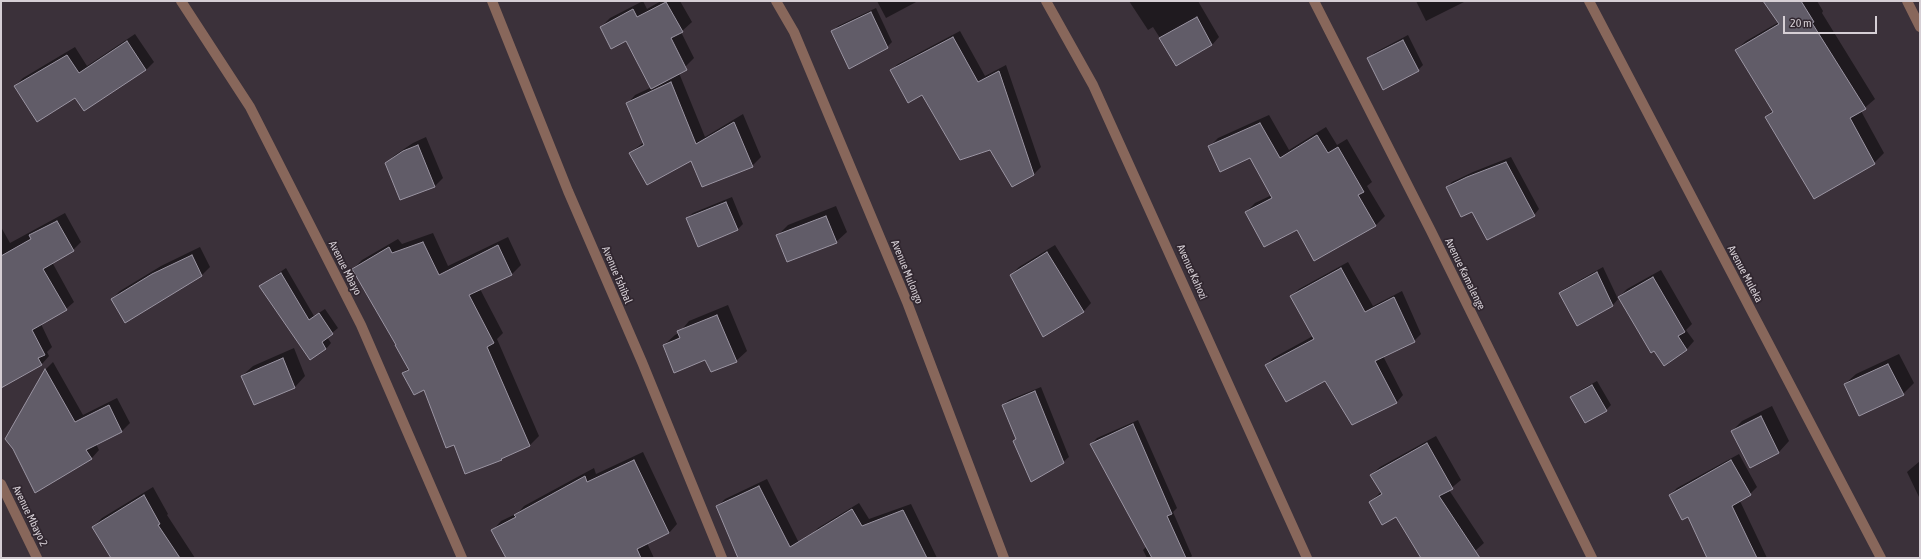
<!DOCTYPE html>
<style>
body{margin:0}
#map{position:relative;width:1921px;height:559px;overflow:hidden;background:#3b313a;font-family:"Asap Condensed",sans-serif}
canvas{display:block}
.frame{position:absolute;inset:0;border:2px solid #d6cfd5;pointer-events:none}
.scale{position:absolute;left:1783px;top:16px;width:94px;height:18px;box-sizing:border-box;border:2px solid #d6cfd5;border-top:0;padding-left:5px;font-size:12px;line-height:14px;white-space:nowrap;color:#d6cfd5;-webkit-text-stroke:3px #312730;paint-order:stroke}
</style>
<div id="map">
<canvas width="1921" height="559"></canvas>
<div class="frame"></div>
<div class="scale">20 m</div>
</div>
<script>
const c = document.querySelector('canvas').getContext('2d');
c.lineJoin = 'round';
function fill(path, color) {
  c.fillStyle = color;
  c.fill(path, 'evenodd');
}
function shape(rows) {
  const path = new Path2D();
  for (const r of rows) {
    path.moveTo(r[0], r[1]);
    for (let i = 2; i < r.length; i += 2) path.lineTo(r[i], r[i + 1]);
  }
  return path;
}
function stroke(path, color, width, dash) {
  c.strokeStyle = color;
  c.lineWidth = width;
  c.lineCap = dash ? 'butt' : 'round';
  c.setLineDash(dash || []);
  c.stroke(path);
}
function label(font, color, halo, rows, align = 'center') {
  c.font = font + ' "Asap Condensed",sans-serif';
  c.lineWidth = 3.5;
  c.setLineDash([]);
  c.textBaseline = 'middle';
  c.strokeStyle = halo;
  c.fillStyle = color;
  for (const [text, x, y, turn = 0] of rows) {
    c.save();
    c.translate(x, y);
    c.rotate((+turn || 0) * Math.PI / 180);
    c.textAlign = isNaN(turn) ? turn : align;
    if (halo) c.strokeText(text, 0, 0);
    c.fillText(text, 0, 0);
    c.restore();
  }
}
const shadow = shape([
 [643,1,647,9,661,1,680,1,692,22,681,32,694,58,679,73,705,137,743,114,761,157,752,166,630,153,644,142,627,104,635,95,652,87,626,40,601,27,610,18],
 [877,1,918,1,886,18],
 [1129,1,1198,1,1219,37,1212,45,1177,65,1153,27,1148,30],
 [1416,1,1466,1,1426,21],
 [1791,1,1817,1,1823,11,1822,13,1875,99,1861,111,1884,153,1874,163,1766,117,1773,110,1736,50,1746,41,1779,22],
 [876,8,892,42,887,47,832,32,838,26],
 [960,31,985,76,1006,65,1041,167,1034,174,991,148,891,70,898,64],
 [135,34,154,62,146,70,76,96,15,86,23,78,75,47,87,66],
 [1408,35,1423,65,1418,70,1368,59,1374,53],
 [1269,115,1289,150,1326,127,1337,145,1347,139,1372,182,1367,186,1385,216,1376,225,1315,259,1298,228,1246,212,1255,203,1272,195,1250,157,1209,147,1218,138],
 [426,137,443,178,435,186,401,199,386,163,395,155,413,143],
 [1511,157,1539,209,1534,215,1473,210,1447,188,1452,182,1473,172],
 [732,197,743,224,738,229,687,218,693,213],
 [836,206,847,232,836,242,778,235,788,225],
 [65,213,81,242,73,250,52,262,74,302,66,309,41,324,52,347,47,352,49,356,42,364,20,376,1,343,1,227,10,243],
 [433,233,448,266,508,237,521,265,512,274,480,289,503,333,497,339,539,436,529,446,504,456,501,460,455,444,425,388,403,373,409,368,397,344,353,269,362,260,398,239,402,244],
 [1055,245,1091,303,1084,311,1043,335,1011,275,1019,267],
 [200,247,210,267,202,275,126,322,112,299,120,291,161,266],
 [1348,262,1373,306,1402,291,1421,334,1414,341,1383,356,1403,395,1396,403,1325,379,1266,366,1273,358,1313,336,1291,296,1299,289],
 [1603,267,1618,299,1613,305,1577,324,1560,293,1566,288],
 [286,268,314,316,325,309,338,328,327,337,331,343,326,349,260,286],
 [1661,270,1692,324,1686,330,1694,341,1687,349,1665,365,1619,297,1627,289],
 [728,305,747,351,736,361,706,359,664,345,675,335,679,333,689,321],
 [684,335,676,341,676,339],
 [294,348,305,376,295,387,254,404,242,376,253,366],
 [1899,354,1914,383,1903,394,1845,384,1856,374],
 [53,362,83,415,117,398,130,423,122,431,96,444,99,450,91,459,14,449,6,439,45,370],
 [1597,381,1611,405,1606,410,1572,397,1577,392],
 [1041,387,1069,457,1063,462,1017,438,1003,405,1009,400],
 [1772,406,1789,441,1779,452,1750,466,1732,431,1742,421],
 [1138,420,1177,508,1173,512,1192,556,1190,558,1147,558,1143,550,1147,546,1091,444,1097,438],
 [1436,436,1461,480,1449,490,1484,543,1475,551,1464,558,1422,558,1396,516,1370,502,1381,492,1371,475,1380,467],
 [643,452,677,524,669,533,647,543,654,558,507,558,493,530,501,521,518,513,524,506,594,468,596,474],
 [1739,454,1757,487,1750,494,1740,501,1767,558,1708,558,1688,516,1670,495,1677,488],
 [1920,461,1920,499,1907,472],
 [767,479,802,549,791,558,739,558,717,507,725,499],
 [153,487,168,514,167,515,195,558,112,558,93,527,102,518],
 [859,503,869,519,911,504,937,558,822,558,811,535,818,528]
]);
const building = shape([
 [1763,1,1801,1,1814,22,1812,23,1866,109,1850,118,1875,164,1814,199,1765,117,1773,112,1735,50,1779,24,1763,1],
 [666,2,683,32,671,38,687,70,651,89,626,41,611,49,600,27,633,9,637,17,666,2],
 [871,12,888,48,849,69,831,31,871,12],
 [1197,17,1212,45,1176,66,1159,38,1197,17],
 [953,37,978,82,999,71,1034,175,1012,187,990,150,960,160,922,95,908,103,890,70,953,37],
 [1403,40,1419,71,1383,90,1367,58,1403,40],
 [127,41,146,70,84,111,75,98,37,122,14,86,67,55,79,73,127,41],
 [671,82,696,144,734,122,753,167,702,187,691,161,647,185,629,153,644,145,626,103,671,82],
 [1260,123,1280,158,1317,135,1328,153,1338,147,1364,192,1358,195,1376,226,1314,261,1297,230,1264,247,1245,212,1272,198,1250,158,1220,172,1208,146,1260,123],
 [418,145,435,187,400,200,385,163,403,151,418,145],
 [1506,162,1535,216,1487,240,1472,212,1461,217,1446,187,1467,177,1506,162],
 [726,202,738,230,698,247,686,218,726,202],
 [826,216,837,243,787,262,776,235,826,216],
 [57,221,74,251,43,269,67,310,32,330,45,355,38,358,42,365,1,388,1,256,31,239,29,235,57,221],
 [423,242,439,275,498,245,512,275,469,295,494,343,487,347,530,446,501,459,502,460,465,474,454,445,446,448,424,390,414,395,402,373,409,370,395,345,396,345,352,269,389,247,392,253,423,242],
 [1047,252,1084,312,1043,337,1010,275,1047,252],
 [192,255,202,276,125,323,111,299,152,274,192,255],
 [1341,268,1365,312,1394,297,1415,342,1375,361,1397,403,1352,425,1325,381,1286,402,1265,365,1314,339,1290,296,1341,268],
 [1597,272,1613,306,1577,326,1559,293,1597,272],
 [281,273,309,320,319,313,333,334,322,342,326,349,310,360,259,286,281,273],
 [1653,277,1685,332,1678,336,1687,350,1664,366,1654,351,1651,353,1618,297,1653,277],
 [717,315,737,362,711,372,705,360,674,373,663,345,680,338,677,331,717,315],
 [283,358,295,388,254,405,241,376,283,358],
 [1888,364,1904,395,1859,416,1844,384,1888,364],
 [45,369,75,422,109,405,122,432,86,450,92,459,35,493,13,449,5,439,45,369],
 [1592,385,1607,411,1585,423,1570,397,1592,385],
 [1035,391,1064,463,1031,482,1013,441,1016,439,1002,405,1035,391],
 [1761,416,1779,453,1750,468,1731,431,1761,416],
 [1133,424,1172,514,1167,516,1186,558,1152,558,1090,444,1133,424],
 [1427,443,1453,489,1439,496,1480,558,1421,558,1396,517,1382,525,1369,502,1382,494,1370,475,1427,443],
 [634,460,669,533,637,549,641,558,506,558,491,530,516,517,514,515,585,476,587,482,634,460],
 [1731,460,1751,495,1732,506,1757,558,1707,558,1688,517,1682,520,1669,495,1731,460],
 [759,486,790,547,852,509,862,526,903,510,927,558,738,558,716,506,759,486],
 [144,495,160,524,158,525,180,558,111,558,92,527,144,495]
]);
const minor = shape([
 [181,1,250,107,361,325,462,558],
 [492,1,568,191,642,362,722,558],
 [776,1,794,32,907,302,1004,558],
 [1046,1,1093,85,1307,558],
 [1314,1,1431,231,1592,558],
 [1589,1,1881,558],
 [1907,1,1920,27],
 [1,484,37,558]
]);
const streetNames = [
 ["Avenue Mbayo",345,268,63],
 ["Avenue Mulongo",907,272,68],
 ["Avenue Kahozi",1192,272,66],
 ["Avenue Kamalenge",1465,274,64],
 ["Avenue Muleka",1745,274,62],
 ["Avenue Tshibal",617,275,67],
 ["Avenue Mbayo 2",30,516,64]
];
fill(shadow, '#0007');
fill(building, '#615c68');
stroke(building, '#9b95a3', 1);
stroke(minor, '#88675b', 10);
label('11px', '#d6cfd5', '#312730', streetNames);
</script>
